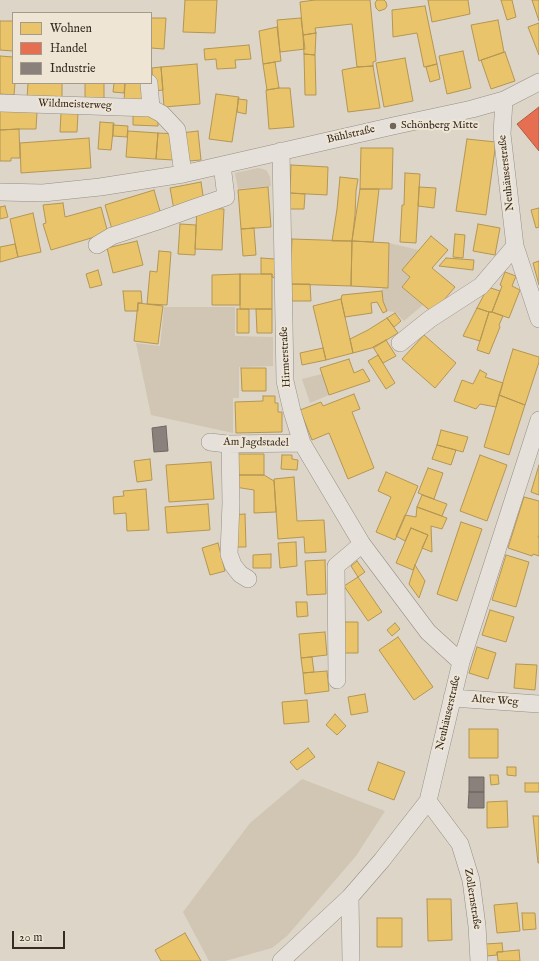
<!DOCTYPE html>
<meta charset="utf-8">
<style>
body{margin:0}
#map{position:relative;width:539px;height:961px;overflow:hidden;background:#ddd5c7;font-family:"IM FELL English",serif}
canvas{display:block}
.legend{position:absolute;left:12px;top:12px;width:140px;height:72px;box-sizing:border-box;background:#eee5d5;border:1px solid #a59b8d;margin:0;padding:5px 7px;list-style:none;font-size:12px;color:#372b22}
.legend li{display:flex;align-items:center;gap:8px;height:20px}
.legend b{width:20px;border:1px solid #a59b8d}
.scale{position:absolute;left:12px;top:931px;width:53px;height:18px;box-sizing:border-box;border:2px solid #372b22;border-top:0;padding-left:5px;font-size:12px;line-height:14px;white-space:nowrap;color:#372b22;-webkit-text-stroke:3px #eee5d5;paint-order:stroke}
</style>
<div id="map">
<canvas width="539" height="961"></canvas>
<ul class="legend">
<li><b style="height:11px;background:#e9c46a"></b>Wohnen</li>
<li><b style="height:11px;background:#e76f51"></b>Handel</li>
<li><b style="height:11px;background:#8a817c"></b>Industrie</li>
</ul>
<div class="scale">20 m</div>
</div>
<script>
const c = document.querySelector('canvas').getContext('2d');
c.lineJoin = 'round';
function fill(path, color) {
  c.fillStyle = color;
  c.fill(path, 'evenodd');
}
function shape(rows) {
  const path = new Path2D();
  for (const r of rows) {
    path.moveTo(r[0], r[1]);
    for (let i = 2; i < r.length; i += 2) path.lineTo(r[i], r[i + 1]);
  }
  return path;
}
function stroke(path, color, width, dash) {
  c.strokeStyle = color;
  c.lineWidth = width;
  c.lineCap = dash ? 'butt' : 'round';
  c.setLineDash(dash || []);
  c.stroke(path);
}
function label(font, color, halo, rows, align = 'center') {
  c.font = font + ' "IM FELL English",serif';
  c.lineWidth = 4;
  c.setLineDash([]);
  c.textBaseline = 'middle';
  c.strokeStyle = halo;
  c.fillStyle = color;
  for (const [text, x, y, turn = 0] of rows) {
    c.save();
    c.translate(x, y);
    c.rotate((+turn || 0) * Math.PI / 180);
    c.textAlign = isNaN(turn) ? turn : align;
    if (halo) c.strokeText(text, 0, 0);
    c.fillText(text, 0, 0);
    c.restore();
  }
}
const green = shape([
 [258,168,263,169,267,171,270,177,271,186,238,189,235,173],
 [389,243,419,250,402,270,410,277,402,287,423,305,404,321,395,312,387,311,383,301,382,287,388,287],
 [164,307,235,307,235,336,273,337,273,366,239,367,239,398,233,398,233,433,151,415,136,343,160,346],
 [322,374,329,395,310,403,302,379],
 [302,779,385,811,356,856,287,936,272,948,225,961,209,961,183,912,250,823]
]);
const homes = shape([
 [185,0,217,0,215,33,183,32,185,0],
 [315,0,370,0,376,61,373,62,373,66,357,67,352,24,315,28,316,33,303,35,300,2,315,0],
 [377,0,384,0,386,2,387,6,385,9,379,11,376,8,375,3,377,0],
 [428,0,468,0,470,14,432,22,428,0],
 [501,0,512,0,516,17,507,20,501,0],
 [532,0,539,0,539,21,532,0],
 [425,6,437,64,424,67,417,33,393,37,392,10,425,6],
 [151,18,166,18,164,49,151,48,151,18],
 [301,18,305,49,280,52,277,20,301,18],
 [498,20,504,52,479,61,471,25,498,20],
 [0,21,13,21,13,51,0,50,0,21],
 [539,23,539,55,528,27,539,23],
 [277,27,281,61,263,64,259,31,277,27],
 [316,33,315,55,304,54,303,35,316,33],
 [249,45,251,59,235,60,236,68,217,69,216,59,205,60,204,49,249,45],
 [463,51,471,88,447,94,439,56,463,51],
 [505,52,515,81,491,89,481,60,505,52],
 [304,54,315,55,316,95,305,95,304,54],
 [0,56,13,57,13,83,15,83,14,95,0,94,0,56],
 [405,58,413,101,384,107,376,63,405,58],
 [275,62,279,88,267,90,263,64,275,62],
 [197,64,200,104,164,107,161,67,197,64],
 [437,64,440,79,430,82,426,67,437,64],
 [373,66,380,108,348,112,342,70,357,67,373,66],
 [161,67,163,90,153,91,152,68,161,67],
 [28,83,62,83,62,100,27,99,28,83],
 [85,83,104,83,104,101,85,101,85,83],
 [114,83,125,83,124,93,113,92,114,83],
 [125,83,146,83,145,104,124,103,125,83],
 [279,88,290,88,294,127,269,129,266,90,279,88],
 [216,94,239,97,232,142,209,139,216,94],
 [238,99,247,100,246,114,237,112,238,99],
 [0,111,37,112,36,129,19,129,0,130,0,111],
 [61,113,78,113,77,132,60,132,61,113],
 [133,114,158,114,158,126,133,125,133,114],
 [100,122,114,123,111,150,98,149,100,122],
 [113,125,128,126,127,137,113,136,113,125],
 [19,129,20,158,11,158,11,161,0,161,0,130,19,129],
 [128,131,158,133,156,159,126,157,128,131],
 [198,131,201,160,188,161,181,133,198,131],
 [158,133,176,134,174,160,156,159,158,133],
 [89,138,91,168,21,173,20,143,89,138],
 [467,139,496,142,486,215,456,211,467,139],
 [361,148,393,148,392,189,360,189,361,148],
 [291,165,328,167,327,195,290,193,291,165],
 [405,173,420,174,416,243,400,242,402,205,404,205,405,173],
 [340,177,358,179,356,191,355,215,352,241,332,241,337,209,340,177],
 [201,182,204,202,174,210,170,188,201,182],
 [268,187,271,227,241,229,238,190,268,187],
 [419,187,436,188,434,208,418,206,419,187],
 [360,189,379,189,373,242,352,241,360,189],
 [154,190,162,218,113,233,105,205,154,190],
 [290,193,305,194,304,209,289,209,290,193],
 [63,203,65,217,101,207,108,233,51,250,43,224,46,223,43,205,63,203],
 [5,206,8,217,0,219,0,207,5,206],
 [197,208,224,209,222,250,195,249,197,208],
 [539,208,539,227,536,228,531,210,539,208],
 [33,213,41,252,18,257,10,219,33,213],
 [180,224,196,225,195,255,178,254,180,224],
 [478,224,500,228,495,255,473,251,478,224],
 [254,228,256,255,243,256,241,229,254,228],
 [455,234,465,235,463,258,453,257,455,234],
 [431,236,448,250,432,268,455,287,433,313,402,287,410,277,402,270,431,236],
 [292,239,352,241,351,286,290,284,292,239],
 [137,241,143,265,113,273,107,248,137,241],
 [352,241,389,243,388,288,351,286,352,241],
 [15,244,18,257,0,262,0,247,15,244],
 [159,251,171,252,167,305,147,304,150,271,157,272,159,251],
 [261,258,275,259,275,278,272,277,272,274,261,274,261,258],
 [446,258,474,260,473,270,439,266,446,258],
 [539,261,539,285,533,263,539,261],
 [98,270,102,285,90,288,86,274,98,270],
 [505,272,516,276,512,286,520,290,509,318,492,312,502,286,500,285,505,272],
 [240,274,272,274,272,309,240,309,240,274],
 [240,274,240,305,212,305,212,275,240,274],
 [290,284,310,284,311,301,292,301,290,284],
 [488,287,500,291,492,312,489,312,477,308,488,287],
 [123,291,141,291,142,303,138,303,138,311,125,311,123,291],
 [382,291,383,301,387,311,383,313,377,302,371,303,372,313,345,317,341,299,342,295,382,291],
 [341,299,353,353,326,360,313,306,341,299],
 [138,303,163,306,158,344,134,341,138,303],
 [477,308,489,312,480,341,463,336,477,308],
 [237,309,249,309,249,333,237,333,237,309],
 [256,309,272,309,272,333,257,333,256,309],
 [489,312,492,312,503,316,499,325,500,327,489,354,477,350,489,312],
 [395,313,401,321,394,327,387,318,395,313],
 [387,318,398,333,375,347,353,353,350,339,368,330,387,318],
 [424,335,456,363,435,388,402,359,424,335],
 [386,340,396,356,383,363,373,347,386,340],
 [323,348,326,360,302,365,300,353,323,348],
 [513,349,539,357,539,362,525,405,499,395,513,349],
 [378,355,395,383,386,389,368,361,378,355],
 [349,359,354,373,363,369,370,381,329,395,320,368,349,359],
 [241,368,266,368,266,391,242,391,241,368],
 [480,370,487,374,485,377,503,383,496,407,480,404,476,409,454,401,462,380,473,384,480,370],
 [354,394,360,409,352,412,374,468,348,479,329,433,312,440,300,410,321,402,323,406,354,394],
 [499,395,525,405,509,455,484,447,496,407,499,395],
 [263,396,275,396,275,403,278,403,278,412,282,412,282,432,236,433,235,402,263,401,263,396],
 [441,430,468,437,463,452,437,445,441,430],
 [437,445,456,450,451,465,432,459,437,445],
 [234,454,264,454,264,475,234,475,234,454],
 [282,455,292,455,292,459,298,460,297,470,281,469,282,455],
 [480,455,507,465,487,521,460,511,480,455],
 [150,459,152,480,137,482,134,461,150,459],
 [211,462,214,499,169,502,166,465,211,462],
 [539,465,539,495,531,492,539,465],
 [428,468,443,473,434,499,418,493,428,468],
 [386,472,418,486,395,540,376,532,391,497,378,491,386,472],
 [234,475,264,475,274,481,276,512,254,513,254,490,235,487,234,475],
 [294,477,297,521,324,520,326,552,305,553,304,537,278,539,274,479,294,477],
 [146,489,149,530,127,531,126,513,114,514,113,497,124,496,123,491,146,489],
 [422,495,447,504,442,516,417,507,422,495],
 [524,497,539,501,539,535,538,537,539,538,539,556,533,554,532,556,508,548,524,497],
 [208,504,210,530,167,533,165,507,208,504],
 [417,507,447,518,442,529,431,526,432,552,422,548,428,535,411,528,405,541,396,536,405,515,416,517,417,507],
 [245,514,246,547,233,547,232,515,245,514],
 [461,522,482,529,457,601,437,594,461,522],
 [411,528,428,535,413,570,396,563,411,528],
 [296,542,297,566,280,568,278,543,296,542],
 [218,543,225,571,210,575,202,548,218,543],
 [271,554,271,568,253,568,253,555,271,554],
 [506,555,529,562,516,607,492,600,506,555],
 [325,560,326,594,307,595,305,561,325,560],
 [357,561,365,572,358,577,351,566,357,561],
 [415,565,425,581,419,598,409,584,415,565],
 [358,577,382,612,368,621,344,586,358,577],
 [296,602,307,602,308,616,297,617,296,602],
 [490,610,514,617,506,642,482,635,490,610],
 [342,622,358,622,358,653,341,653,342,622],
 [395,623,400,629,392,636,387,630,395,623],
 [325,632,327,655,301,658,299,634,325,632],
 [398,637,433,687,414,700,379,650,398,637],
 [477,647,496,653,488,679,469,673,477,647],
 [312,657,314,672,303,673,301,658,312,657],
 [516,664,537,665,535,690,514,688,516,664],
 [327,671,329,691,305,694,303,673,327,671],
 [365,694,368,712,351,715,348,697,365,694],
 [307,700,309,722,284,724,282,702,307,700],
 [335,714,346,726,337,735,326,725,335,714],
 [469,729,498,729,498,758,469,758,469,729],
 [308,748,315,757,297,770,290,762,308,748],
 [378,762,405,772,394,800,368,790,378,762],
 [507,767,516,767,516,776,507,775,507,767],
 [490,775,498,775,499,784,491,785,490,775],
 [525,783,539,783,539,792,525,792,525,783],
 [507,801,508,827,487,828,487,802,507,801],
 [533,816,539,816,539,863,538,863,533,816],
 [427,899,451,899,452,940,428,941,427,899],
 [517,903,520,931,497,933,494,905,517,903],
 [522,913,535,913,536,929,523,930,522,913],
 [377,918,402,918,402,947,377,947,377,918],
 [185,933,201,961,161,961,155,950,185,933],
 [502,943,503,952,497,952,497,955,486,956,485,944,502,943],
 [519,950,520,961,498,961,497,952,519,950]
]);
const shops = shape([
 [539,107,539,151,517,124,539,107]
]);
const industry = shape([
 [166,426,168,451,154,452,152,428,166,426],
 [469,777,484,777,484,792,469,792,469,777],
 [469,792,484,792,484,808,468,808,469,792]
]);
const minor = shape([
 [149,83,151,108,162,114,177,130,183,174],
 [504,100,502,134,515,246,539,319],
 [0,103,151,108],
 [281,151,285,381,292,411,302,443,362,544,428,632,461,662],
 [0,192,43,193,100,187,183,174,393,126,472,109,504,100,539,82],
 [97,245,112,236,155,222,191,209,226,197,222,165],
 [400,343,430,319,481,286,515,246],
 [210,442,227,444,302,443],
 [230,444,231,503,229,554,233,565,240,574,248,579],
 [337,680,336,566,362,544],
 [452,698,539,704],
 [428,801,460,844,471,880,477,926,479,961],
 [350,897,351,961],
 [281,961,350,897,382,860,428,801,461,662,539,420]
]);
const markers = [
 [393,126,4,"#71665c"]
];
const streetNames = [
 ["Wildmeisterweg",75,105,2],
 ["Bühlstraße",351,135,-13],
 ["Neuhäuserstraße",507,173,-96],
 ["Hirmerstraße",286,357,-93],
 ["Am Jagdstadel",256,443,1],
 ["Alter Weg",495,701,4],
 ["Neuhäuserstraße",449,713,-77],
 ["Zollernstraße",472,899,81]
];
const poiNames = [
 ["Schönberg Mitte",401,126]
];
fill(green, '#d1c6b4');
fill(homes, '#e9c46a');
stroke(homes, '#b49654', 1);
fill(shops, '#e76f51');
stroke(shops, '#b25b43', 1);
fill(industry, '#8a817c');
stroke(industry, '#716761', 1);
stroke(minor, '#958f86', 18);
stroke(minor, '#e5e1da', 17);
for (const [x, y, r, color] of markers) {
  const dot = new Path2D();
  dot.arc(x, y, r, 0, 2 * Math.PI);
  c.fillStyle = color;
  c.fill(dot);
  stroke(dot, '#eee5d5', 1.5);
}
label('11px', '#372b22', '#eee5d5', streetNames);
label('11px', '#372b22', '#eee5d5', poiNames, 'left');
</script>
